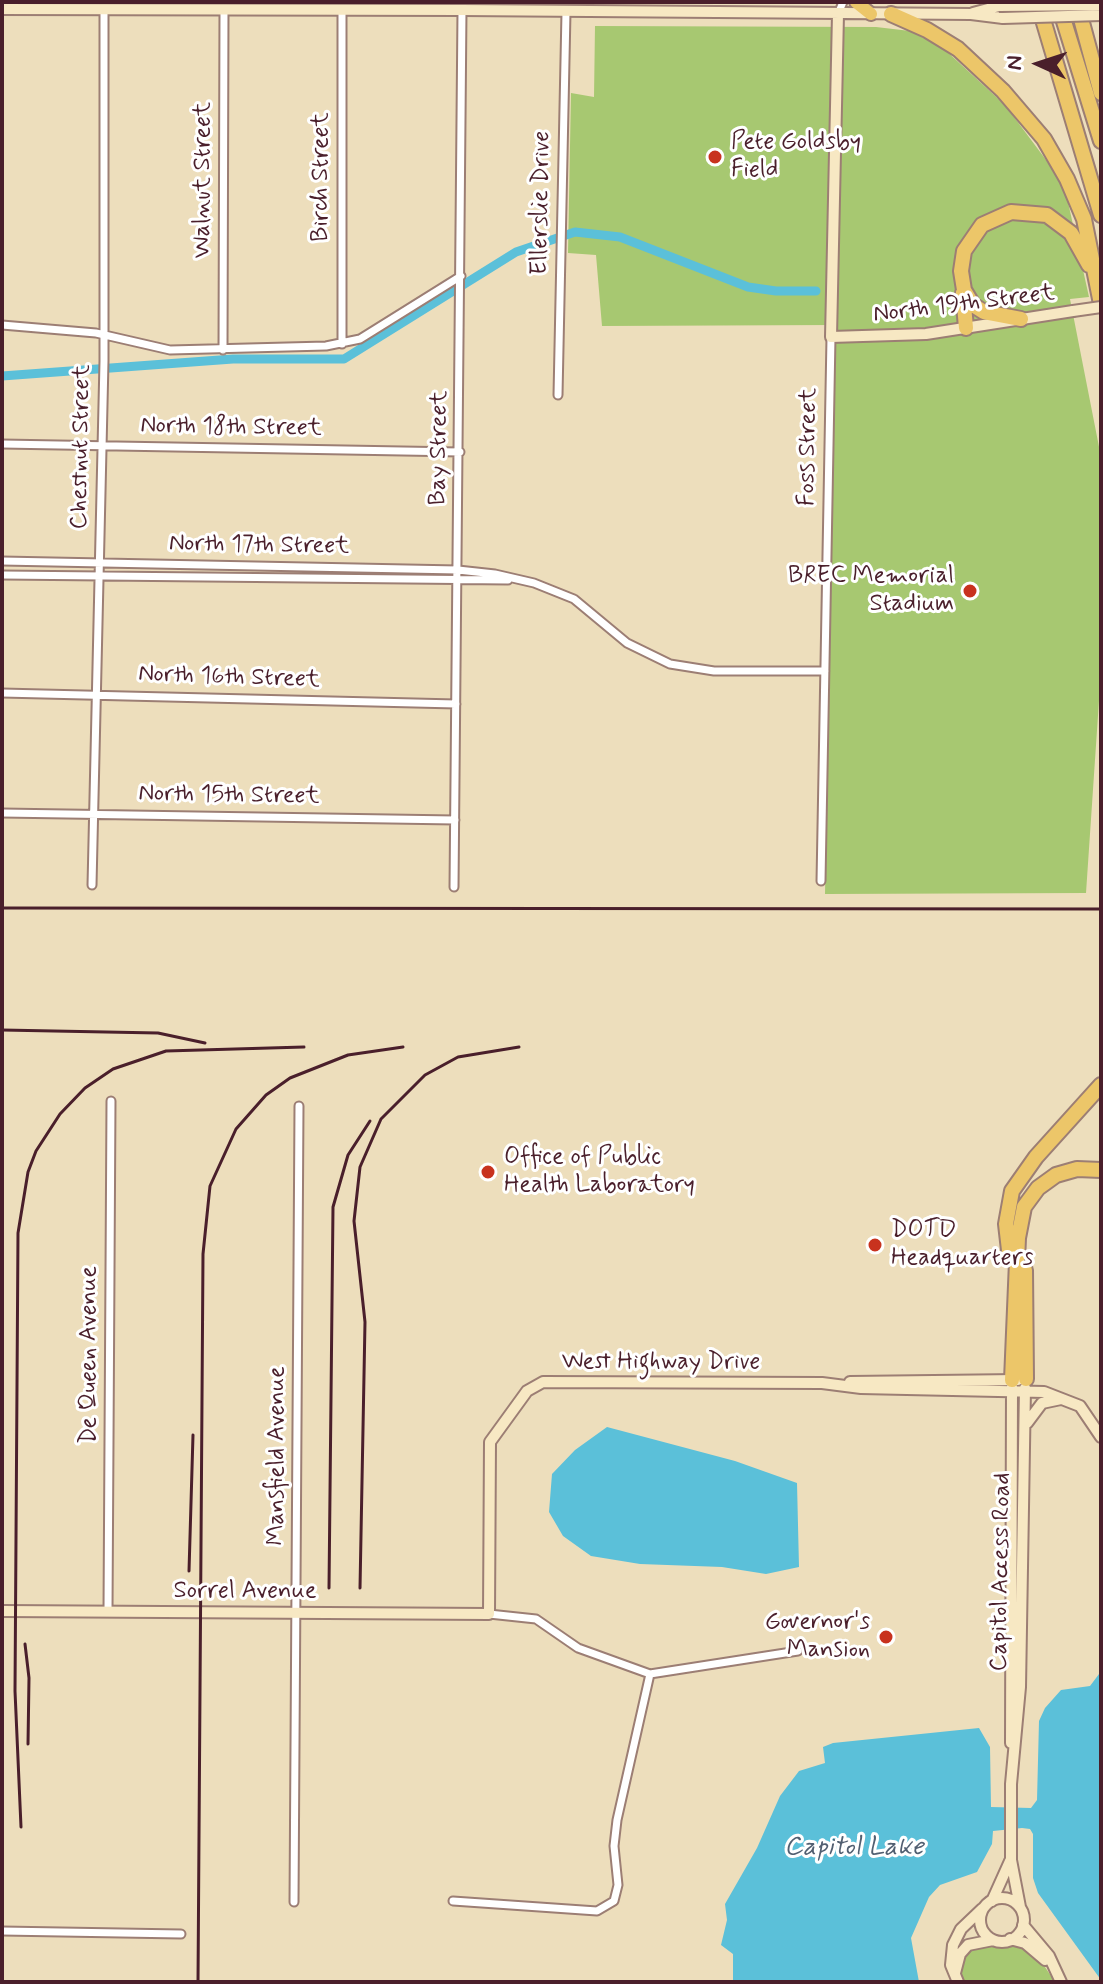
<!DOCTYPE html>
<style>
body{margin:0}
#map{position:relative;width:1103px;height:1984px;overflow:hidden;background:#eddebc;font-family:Mynerve,sans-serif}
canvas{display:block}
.frame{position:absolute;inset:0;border:4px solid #4a1f2b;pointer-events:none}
.north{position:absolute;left:999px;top:24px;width:80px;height:80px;-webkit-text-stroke:6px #fff;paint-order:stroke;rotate:273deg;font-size:22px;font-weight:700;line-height:32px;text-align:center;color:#4a1f2b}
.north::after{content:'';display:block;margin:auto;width:28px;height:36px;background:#4a1f2b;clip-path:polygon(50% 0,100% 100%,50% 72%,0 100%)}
</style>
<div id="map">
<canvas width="1103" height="1984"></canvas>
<div class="frame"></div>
<div class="north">N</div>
</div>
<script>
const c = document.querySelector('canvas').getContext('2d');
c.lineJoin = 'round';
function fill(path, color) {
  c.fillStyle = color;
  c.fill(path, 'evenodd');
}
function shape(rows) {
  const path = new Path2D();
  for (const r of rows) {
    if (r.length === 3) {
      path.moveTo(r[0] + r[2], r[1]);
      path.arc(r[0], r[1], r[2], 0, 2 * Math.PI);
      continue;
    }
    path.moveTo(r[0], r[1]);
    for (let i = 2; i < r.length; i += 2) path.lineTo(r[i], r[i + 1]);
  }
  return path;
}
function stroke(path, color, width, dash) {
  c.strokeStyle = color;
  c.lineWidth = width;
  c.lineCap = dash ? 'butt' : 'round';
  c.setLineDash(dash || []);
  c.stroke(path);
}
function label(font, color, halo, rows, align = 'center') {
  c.font = font + ' Mynerve,sans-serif';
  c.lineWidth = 6;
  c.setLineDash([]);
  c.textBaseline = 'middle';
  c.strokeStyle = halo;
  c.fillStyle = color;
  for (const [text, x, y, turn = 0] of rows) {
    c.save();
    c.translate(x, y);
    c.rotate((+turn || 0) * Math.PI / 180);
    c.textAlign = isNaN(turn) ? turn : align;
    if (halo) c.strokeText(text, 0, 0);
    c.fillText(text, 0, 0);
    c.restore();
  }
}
const green = shape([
 [595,26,876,27,910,31,943,48,1005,105,1064,184,1089,297,1070,299,1101,457,1101,671,1086,893,825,894,835,325,602,326,596,255,568,253,571,93,594,97],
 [987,1943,1020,1945,1041,1961,1055,1982,963,1982,960,1966,967,1950]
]);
const water = shape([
 [607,1427,735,1461,797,1483,799,1567,766,1574,722,1567,640,1564,591,1556,563,1536,549,1512,552,1474,575,1450],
 [1099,1674,1101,1980,1038,1893,1033,1878,1033,1834,1030,1829,1022,1828,993,1831,992,1844,977,1872,940,1885,929,1897,911,1938,919,1982,733,1982,733,1954,721,1945,727,1920,725,1904,757,1848,780,1796,799,1771,825,1763,823,1747,833,1743,979,1728,990,1747,991,1807,1031,1808,1037,1800,1039,1721,1045,1708,1061,1690,1090,1686]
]);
const canal = shape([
 [2,376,233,359,344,359,516,252,575,232,620,237,748,287,776,291,816,291]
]);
const street = shape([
 [342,9,342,344],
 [838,14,843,2],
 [2,325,96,333,170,350,326,346,360,339,461,276],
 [223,350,224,9],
 [558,395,566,12],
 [2,444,460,452],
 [2,561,458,570,495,574,534,583,574,599,627,643,670,664,714,671,825,671],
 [2,575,508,580],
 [2,693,456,704],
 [2,813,455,820],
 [821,881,831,337],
 [92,885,104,361,104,9],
 [454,887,462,10],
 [108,1610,111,1101],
 [489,1614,536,1619,578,1648,650,1674,798,1651],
 [453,1901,597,1911,614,1901,618,1885,614,1846,617,1820,650,1674],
 [294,1902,299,1106],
 [2,1931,181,1934]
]);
const secondary = shape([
 [2,9,462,10,971,14,1003,18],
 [973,13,999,6],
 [838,14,831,337,926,334,1073,311],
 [850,1382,1018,1380],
 [1027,1423,1042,1403,1061,1399],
 [2,1611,489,1614,490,1442,527,1391,543,1382,822,1383,861,1388,1044,1392,1080,1406,1101,1437],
 [1011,1743,1012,1387],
 [1002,1920,22],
 [992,1901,1010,1861],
 [1020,1907,1011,1860,1011,1784,1020,1687,1025,1388],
 [1023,1925,1049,1956,1061,1982],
 [1010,1939,1025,1943,1045,1960],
 [955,1973,960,1954,968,1945,993,1940],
 [958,1982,951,1965,953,1945,961,1929,982,1909]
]);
const primary = shape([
 [856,2,871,14]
]);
const highway = shape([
 [1058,2,1101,141],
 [1077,4,1101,93],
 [1039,6,1101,215],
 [891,14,927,30,958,49,1003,91,1044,139,1067,179,1084,219,1101,304],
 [963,293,966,328],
 [1021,319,984,312,973,305,964,290,961,271,964,251,982,225,1011,212,1047,215,1071,233,1089,265],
 [1010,1259,1006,1224,1012,1191,1036,1157,1101,1085],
 [1025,1270,1026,1379],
 [1012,1380,1018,1238,1024,1207,1038,1188,1056,1175,1077,1169,1101,1170]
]);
const rail = shape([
 [2,908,1101,909],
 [2,1030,158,1033,205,1043],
 [189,1571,193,1435],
 [329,1588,333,1207,348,1155,370,1121],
 [360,1588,365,1322,354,1221,360,1167,381,1119,425,1075,458,1057,519,1047],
 [25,1644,29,1678,28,1744],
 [21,1827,15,1691,18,1233,28,1172,36,1151,60,1114,85,1088,113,1069,166,1051,304,1047],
 [198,1982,203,1254,210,1186,236,1129,266,1095,290,1078,348,1055,403,1047]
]);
const secondaryBridge = shape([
 [999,6,1101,5],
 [1003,18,1101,15],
 [1073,311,1101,307]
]);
const markers = [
 [715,157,8,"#c8321e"],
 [970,591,8,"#c8321e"],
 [488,1172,8,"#c8321e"],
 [875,1245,8,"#c8321e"],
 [886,1637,8,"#c8321e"]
];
const poiNames = [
 ["Pete Goldsby",731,143],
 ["Field",731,171],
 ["BREC Memorial",954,577,"right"],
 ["Stadium",954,605,"right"],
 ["Office of Public",504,1158],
 ["Health Laboratory",504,1186],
 ["DOTD",891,1231],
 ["Headquarters",891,1259],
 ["Governor's",870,1623,"right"],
 ["Mansion",870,1651,"right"]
];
const streetNames = [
 ["Birch Street",322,177,-90],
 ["Walnut Street",204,180,-90],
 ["Ellerslie Drive",542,203,-89],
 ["North 19th Street",964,305,-7],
 ["North 18th Street",231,428,1],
 ["Chestnut Street",82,447,-89],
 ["Foss Street",809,447,-89],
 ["Bay Street",440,448,-89],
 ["North 17th Street",259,546,1],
 ["North 16th Street",229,678,2],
 ["North 15th Street",229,796,1],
 ["De Queen Avenue",90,1355,-90],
 ["West Highway Drive",661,1363],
 ["Mansfield Avenue",278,1456,-90],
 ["Capitol Access Road",1002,1572,-89],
 ["Sorrel Avenue",245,1592]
];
const waterNames = [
 ["Capitol Lake",854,1849]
];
fill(green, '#a7c871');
fill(water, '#5bc0d9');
stroke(canal, '#5bc0d9', 9);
stroke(street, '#9c7e74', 11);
stroke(secondary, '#9c7e74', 14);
stroke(primary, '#9c7e74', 16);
stroke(highway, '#9c7e74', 18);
stroke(street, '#fff', 7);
stroke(secondary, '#f7e8c3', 10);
stroke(primary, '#ecc669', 12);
stroke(highway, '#ecc669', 14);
stroke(rail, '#4a1f2b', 3);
stroke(secondaryBridge, '#9c7e74', 14, []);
stroke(secondaryBridge, '#f7e8c3', 10);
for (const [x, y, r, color] of markers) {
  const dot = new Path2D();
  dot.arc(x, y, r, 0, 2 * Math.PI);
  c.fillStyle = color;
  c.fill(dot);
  stroke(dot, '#fff', 3);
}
label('24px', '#4a1f2b', '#fff', poiNames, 'left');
label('24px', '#4a1f2b', '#fff', streetNames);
label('italic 26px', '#515f71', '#fff', waterNames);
</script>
